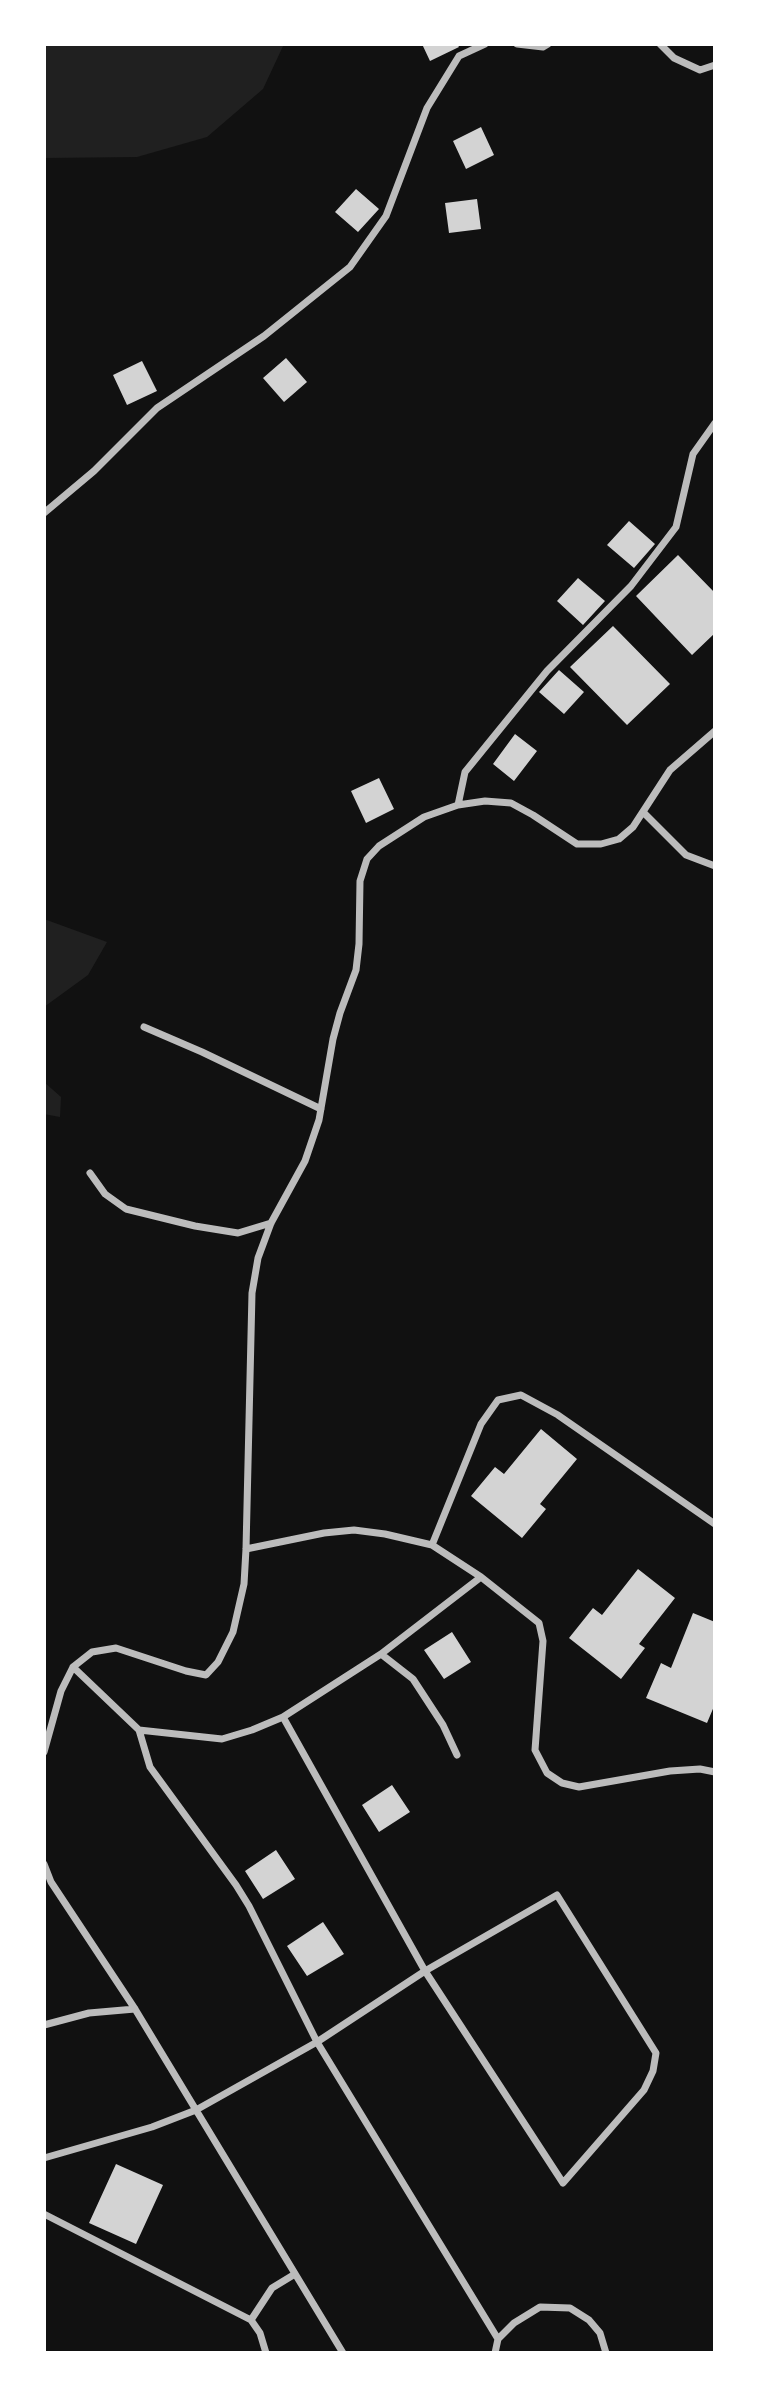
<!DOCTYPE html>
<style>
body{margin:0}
#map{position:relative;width:759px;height:2397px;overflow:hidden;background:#111;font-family:Karla,sans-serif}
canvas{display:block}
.frame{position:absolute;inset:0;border:46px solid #fff;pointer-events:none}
</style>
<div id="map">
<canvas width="759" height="2397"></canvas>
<div class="frame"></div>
</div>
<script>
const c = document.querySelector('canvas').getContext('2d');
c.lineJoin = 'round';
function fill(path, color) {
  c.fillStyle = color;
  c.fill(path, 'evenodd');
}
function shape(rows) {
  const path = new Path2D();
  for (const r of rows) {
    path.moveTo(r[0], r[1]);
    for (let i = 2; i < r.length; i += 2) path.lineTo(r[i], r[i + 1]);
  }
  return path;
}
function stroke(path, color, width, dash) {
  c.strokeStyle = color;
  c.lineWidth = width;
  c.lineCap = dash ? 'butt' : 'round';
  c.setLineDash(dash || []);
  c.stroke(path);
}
const green = shape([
 [44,44,284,44,263,89,207,137,137,157,44,158],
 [44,919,107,942,88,975,44,1007],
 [44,1082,61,1097,60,1117,44,1114]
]);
const building = shape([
 [422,44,457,44,459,47,430,61],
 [481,127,494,155,466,169,453,141],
 [356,189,379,209,358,232,335,212],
 [477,199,481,229,449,233,445,203],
 [286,358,307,382,284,402,263,378],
 [142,361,157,391,127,405,113,375],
 [629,521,655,544,634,568,607,545],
 [678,555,715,593,715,633,692,655,636,596],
 [578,578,605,601,583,625,557,601],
 [613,626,670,684,627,725,570,667],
 [559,670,584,692,564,714,539,692],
 [515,734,537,751,514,781,493,764],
 [379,778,394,809,366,823,351,791],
 [541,1429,577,1459,540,1504,546,1509,522,1538,471,1496,495,1467,504,1474],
 [638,1569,675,1598,639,1644,645,1648,621,1679,569,1638,593,1608,602,1615],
 [693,1613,715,1622,715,1704,707,1723,646,1698,661,1663,671,1668],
 [452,1632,471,1662,444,1679,424,1650],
 [392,1785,410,1812,379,1832,362,1805],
 [276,1850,295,1879,263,1899,245,1871],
 [323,1922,344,1954,307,1976,287,1946],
 [116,2164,163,2185,136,2244,89,2223]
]);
const minor = shape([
 [517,44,543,47,548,44],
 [660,44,674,58,700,70,715,65],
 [44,513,94,471,157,408,264,336,350,267,386,216,427,108,459,56,485,44],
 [458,805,465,772,547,671,631,586,676,527,693,454,715,423],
 [643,812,686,855,715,866],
 [144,1027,202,1052,321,1109],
 [90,1173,105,1194,126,1209,195,1226,238,1233,271,1223],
 [432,1545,481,1424,498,1400,521,1395,558,1415,715,1524],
 [246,1549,324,1533,354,1530,385,1534,432,1545,481,1577,539,1623,543,1641,535,1750,547,1773,562,1783,579,1787,670,1771,700,1769,715,1772],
 [381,1654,413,1679,443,1725,457,1755],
 [73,1667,139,1730,150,1767,236,1885,249,1906,317,2042,498,2339],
 [139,1730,222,1739,252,1730,283,1717],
 [44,1752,61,1691,73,1667,92,1652,116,1648,186,1671,206,1675,218,1662,233,1632,244,1584,246,1549,252,1293,258,1258,271,1223,305,1161,319,1120,333,1039,340,1013,356,970,359,944,360,881,367,859,379,846,424,817,458,805,485,801,511,803,533,815,577,844,601,844,619,839,633,827,670,770,715,731],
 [44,1864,51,1882,135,2009,196,2110,152,2127,44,2158],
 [44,2025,89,2013,135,2009],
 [44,2214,251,2320],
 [498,2339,514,2323,540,2307,570,2308,589,2320,600,2333,606,2353],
 [266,2353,260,2333,251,2320,272,2288,295,2274],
 [343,2353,196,2110,317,2042,425,1971,557,1895,656,2053,653,2071,644,2090,563,2183,425,1971,283,1717,381,1654,481,1577],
 [495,2353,498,2339]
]);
fill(green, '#202020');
fill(building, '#d3d3d3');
stroke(minor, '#bcbcbc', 7);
</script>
